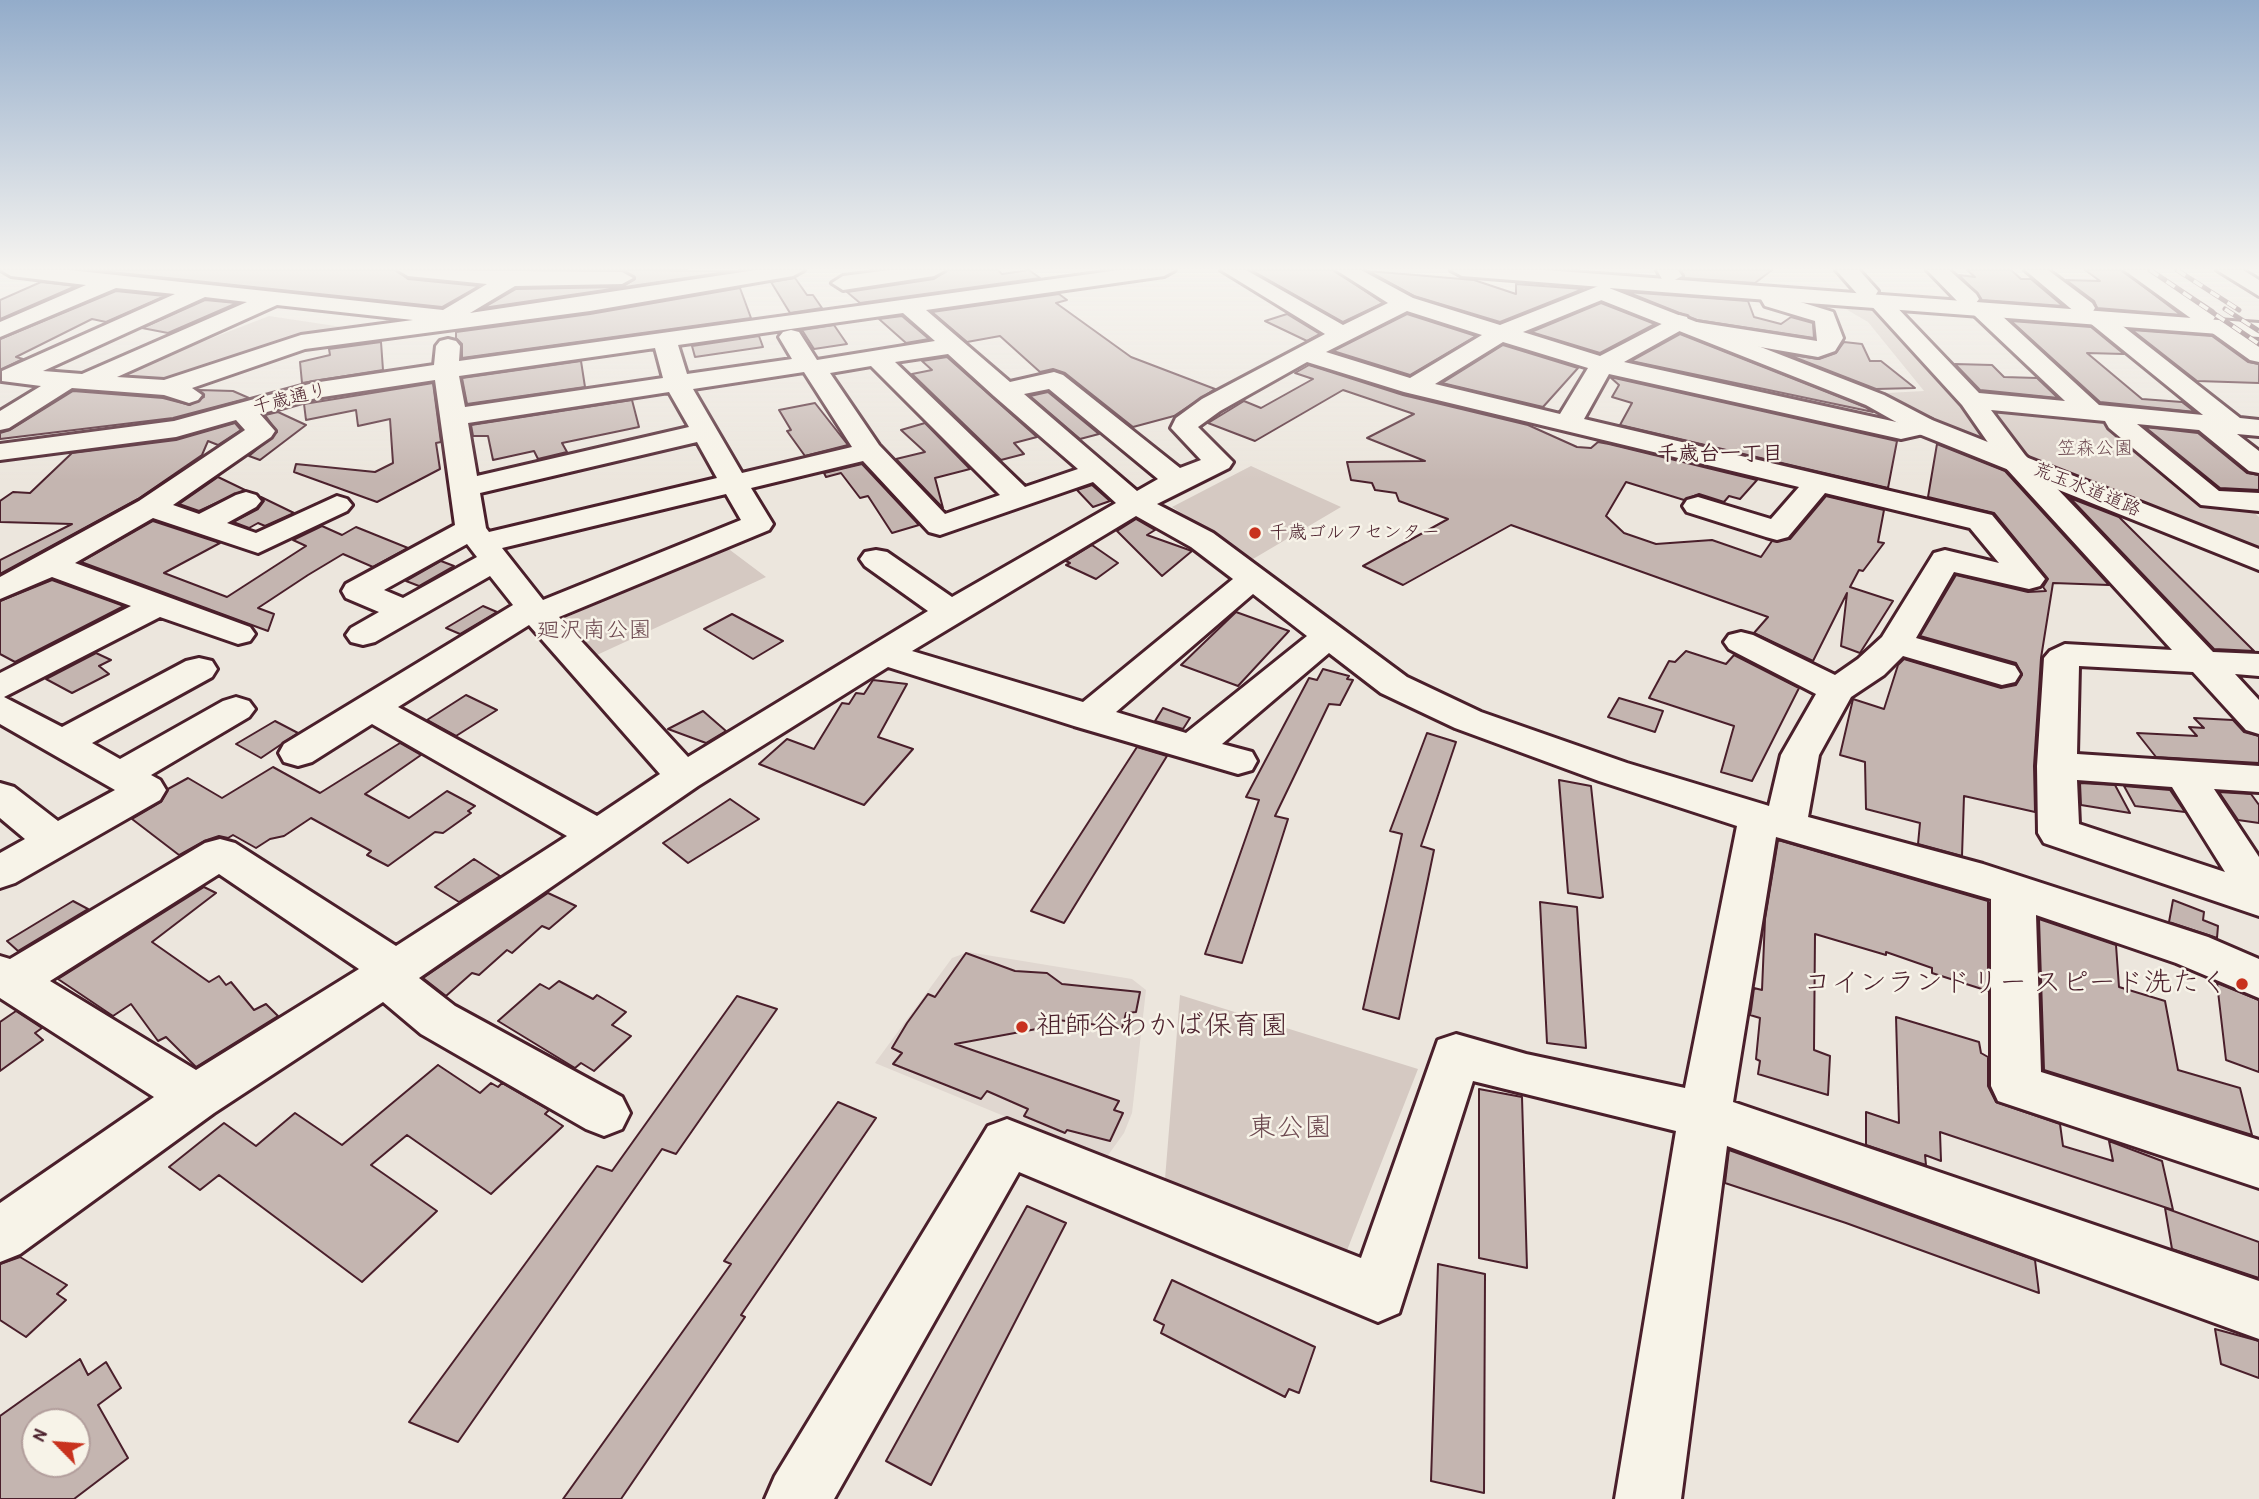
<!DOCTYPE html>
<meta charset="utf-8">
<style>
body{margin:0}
#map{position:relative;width:2259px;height:1499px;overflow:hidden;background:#ece6dd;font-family:"Patrick Hand",sans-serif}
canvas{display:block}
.north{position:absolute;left:21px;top:1408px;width:70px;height:70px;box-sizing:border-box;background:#f7f3e8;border:2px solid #b29e9c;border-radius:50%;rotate:295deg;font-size:19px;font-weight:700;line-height:28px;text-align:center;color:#4a1f2b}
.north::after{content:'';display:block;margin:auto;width:24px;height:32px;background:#c8321e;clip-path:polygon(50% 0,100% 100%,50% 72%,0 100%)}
</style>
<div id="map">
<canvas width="2259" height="1499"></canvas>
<div class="north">N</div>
</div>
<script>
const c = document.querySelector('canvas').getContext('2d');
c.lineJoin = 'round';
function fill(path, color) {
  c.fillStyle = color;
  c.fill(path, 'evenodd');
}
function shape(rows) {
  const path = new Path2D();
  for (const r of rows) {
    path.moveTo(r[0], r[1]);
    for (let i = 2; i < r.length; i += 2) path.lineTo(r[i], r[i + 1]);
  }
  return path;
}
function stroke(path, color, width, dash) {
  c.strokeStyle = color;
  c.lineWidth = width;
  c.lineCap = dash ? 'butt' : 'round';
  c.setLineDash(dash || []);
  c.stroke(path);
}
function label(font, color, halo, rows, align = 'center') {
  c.font = font + ' "Patrick Hand","Klee One",sans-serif';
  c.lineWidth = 5;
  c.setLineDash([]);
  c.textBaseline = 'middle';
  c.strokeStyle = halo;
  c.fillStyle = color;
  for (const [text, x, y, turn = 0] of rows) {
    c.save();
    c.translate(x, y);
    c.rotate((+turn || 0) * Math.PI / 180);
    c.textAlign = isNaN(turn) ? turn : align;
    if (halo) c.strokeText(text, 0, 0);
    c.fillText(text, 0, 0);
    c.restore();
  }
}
const built = shape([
 [968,952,1132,979,1146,990,1132,1113,1124,1133,1106,1158,875,1063,952,958]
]);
const green = shape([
 [1844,308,1880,312,1964,401,1989,437,1978,438,1868,394,1924,391,1868,322],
 [269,316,369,331,165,386,106,379],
 [1997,408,2111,419,2201,503,2249,508,2259,517,2259,549,2031,458,2022,452,1990,411],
 [1251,466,1341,507,1253,559,1172,507],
 [726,547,766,577,586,660,556,622],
 [1180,995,1418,1069,1344,1258,1165,1179]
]);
const building = shape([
 [92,270,396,270,408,279,479,286,442,307,92,270],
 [623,270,733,271,483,308,516,289,622,287,635,279,623,270],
 [947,270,998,270,1002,274,1029,270,1040,278,860,303,847,292,934,279,947,270],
 [1251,270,1334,270,1383,303,1343,322,1251,270],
 [1681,270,1772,270,1755,283,1684,278,1681,270],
 [1967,270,2011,270,2021,279,2031,279,2063,306,1982,300,1959,275,1975,277,1967,270],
 [2085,270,2122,270,2181,315,2097,308,2094,301,2066,280,2100,281,2085,270],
 [1368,271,1474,280,1516,294,1516,284,1583,289,1500,322,1414,296,1368,271],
 [795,278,807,295,813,295,822,308,790,313,771,282,795,278],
 [41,282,76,286,0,319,0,300,41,282],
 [740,288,751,318,462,358,462,344,456,338,456,332,590,314,740,288],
 [116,291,165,296,106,322,92,319,16,357,23,359,0,370,0,339,116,291],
 [1627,292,1748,301,1754,317,1781,324,1791,317,1813,323,1814,338,1697,320,1627,292],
 [1059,294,1067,300,1056,303,1131,357,1215,389,1174,416,1133,427,1065,373,1053,369,1040,372,1000,336,967,342,932,312,1059,294],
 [205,300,237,303,168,333,142,328,205,300],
 [1601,303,1655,324,1600,353,1531,332,1601,303],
 [1287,314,1320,334,1307,341,1265,321,1287,314],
 [1407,314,1476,336,1410,375,1333,351,1407,314],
 [902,316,929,339,906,343,879,319,902,316],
 [2011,321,2091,327,2124,354,2087,353,2142,399,2182,402,2195,412,2100,402,2011,321],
 [834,325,847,344,814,349,802,330,834,325],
 [2132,330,2212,336,2248,362,2259,364,2259,383,2197,381,2132,330],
 [1680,334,1865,407,1873,412,1631,361,1680,334],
 [759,336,763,347,695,357,692,346,759,336],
 [381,342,383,370,302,383,300,362,330,355,329,349,381,342],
 [1844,342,1862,344,1870,361,1881,361,1915,388,1876,389,1786,354,1819,359,1836,353,1844,342],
 [1503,345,1578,368,1543,407,1442,383,1503,345],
 [947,357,1037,437,1014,443,1024,454,1001,460,912,374,932,370,922,361,947,357],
 [581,361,585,387,467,404,462,378,581,361],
 [1955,364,1992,365,2004,377,2037,378,2058,398,1980,390,1955,364],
 [1309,365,1403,395,1528,425,1577,447,1591,448,1598,442,1609,444,1757,480,1740,499,1729,496,1724,502,1699,494,1684,500,1626,482,1606,516,1624,533,1656,544,1712,540,1761,557,1772,541,1790,539,1826,496,1884,510,1878,542,1884,543,1863,571,1859,570,1850,587,1893,601,1860,653,1841,646,1847,593,1813,661,1754,633,1768,617,1511,525,1403,585,1363,566,1448,519,1399,501,1396,493,1375,490,1372,483,1351,480,1347,462,1425,461,1367,438,1414,414,1343,390,1255,441,1208,423,1244,401,1261,408,1313,379,1295,373,1309,365],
 [1610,377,1897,441,1888,488,1620,425,1632,403,1612,397,1619,385,1610,377],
 [433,383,441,442,436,443,440,469,377,502,294,472,296,464,375,472,393,463,390,419,358,426,356,410,306,420,304,404,433,383],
 [199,390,233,391,249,398,173,418,0,439,0,433,10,430,73,391,163,398,190,405,204,397,199,390],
 [1048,392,1099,434,1080,439,1030,396,1048,392],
 [632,400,639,427,562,443,567,452,538,459,534,451,493,460,488,436,473,436,471,425,632,400],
 [815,403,848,445,805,456,787,431,791,430,779,410,815,403],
 [278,412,306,425,260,460,249,456,277,432,265,415,278,412],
 [235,423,241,430,218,445,208,441,202,455,138,499,0,574,0,560,72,524,0,522,0,501,13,492,30,493,72,453,176,440,235,423],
 [925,423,970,469,935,478,943,508,896,459,925,452,901,430,925,423],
 [2145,427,2198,433,2247,473,2259,475,2259,490,2220,488,2145,427],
 [1937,444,2005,471,2109,585,2053,583,2041,658,2034,766,2035,812,1964,796,1962,856,1918,844,1920,823,1866,809,1865,762,1840,755,1853,699,1884,709,1898,665,1904,659,2001,688,2016,685,2022,675,2016,663,1920,636,1956,575,2028,592,2046,591,2043,587,2048,579,1994,513,1928,497,1937,444],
 [862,464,919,525,892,533,868,496,860,498,841,473,826,477,824,473,862,464],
 [218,477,245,490,199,511,179,504,218,477],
 [1092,485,1110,501,1093,507,1077,490,1092,485],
 [261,497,294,513,265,526,258,523,249,528,233,522,258,509,264,501,261,497],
 [2070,498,2119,517,2254,651,2214,649,2070,498],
 [1136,519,1155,530,1147,535,1192,551,1162,576,1117,531,1136,519],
 [153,521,220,543,164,573,227,597,306,546,293,540,322,526,342,535,356,527,408,548,373,567,343,554,308,575,258,608,274,614,268,631,81,562,153,521],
 [1092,545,1118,563,1096,579,1066,565,1070,563,1066,561,1092,545],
 [441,561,454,566,419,586,406,581,441,561],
 [52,580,124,606,15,662,0,654,0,601,52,580],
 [483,606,497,612,460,634,446,628,483,606],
 [1236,612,1289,631,1238,686,1181,665,1236,612],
 [732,614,783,641,753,659,704,629,732,614],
 [1686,651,1726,664,1734,655,1799,688,1752,781,1721,772,1734,726,1649,698,1669,661,1675,662,1686,651],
 [96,653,111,660,99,666,109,674,72,693,46,679,96,653],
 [1323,669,1349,676,1347,679,1353,680,1340,705,1329,704,1275,816,1288,819,1242,963,1205,954,1259,800,1246,797,1309,678,1317,680,1323,669],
 [873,680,907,684,878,737,913,749,864,805,759,764,787,739,814,749,842,703,849,704,856,693,864,694,873,680],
 [466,695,497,710,456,736,427,720,466,695],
 [1619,698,1663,711,1655,732,1608,717,1619,698],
 [1163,708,1190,718,1183,729,1155,721,1163,708],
 [703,711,726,731,706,743,668,729,703,711],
 [2194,718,2233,720,2244,732,2259,736,2259,763,2156,757,2137,733,2197,736,2189,727,2204,728,2194,718],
 [275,721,298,733,261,758,236,744,275,721],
 [1427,733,1456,742,1421,846,1434,850,1399,1019,1363,1009,1402,834,1390,831,1427,733],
 [400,743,421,755,365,794,409,818,447,791,475,806,468,811,471,813,443,833,435,832,388,866,367,855,371,851,311,818,284,836,270,839,256,848,233,835,228,838,219,836,204,841,179,855,132,819,161,802,168,789,188,778,222,798,273,767,320,793,400,743],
 [1137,747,1167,756,1064,923,1031,911,1137,747],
 [1559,780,1591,786,1603,897,1600,898,1568,893,1559,780],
 [2080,783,2115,785,2130,813,2081,805,2080,783],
 [2124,786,2170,790,2185,812,2135,806,2124,786],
 [2219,792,2251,794,2259,805,2259,823,2238,820,2219,792],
 [730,799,759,819,688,863,663,843,730,799],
 [1778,840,1988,901,1988,991,1932,973,1932,968,1886,952,1886,955,1815,934,1814,1050,1830,1056,1828,1095,1758,1074,1760,1061,1756,1059,1760,1018,1750,1015,1751,1010,1754,988,1762,990,1765,919,1778,840],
 [474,859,500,876,459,902,435,887,474,859],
 [204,887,216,893,152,942,209,982,219,976,226,985,231,982,254,1010,266,1004,278,1016,196,1067,166,1037,158,1041,131,1004,113,1016,58,979,204,887],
 [548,893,576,906,549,929,542,926,512,953,507,950,479,975,472,973,446,996,423,978,548,893],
 [2173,900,2204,912,2203,920,2218,926,2217,938,2169,922,2173,900],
 [73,901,88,909,18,951,7,941,73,901],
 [1540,902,1577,907,1586,1048,1547,1043,1540,902],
 [2039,919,2116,945,2119,987,2165,1001,2178,1070,2240,1088,2252,1135,2044,1070,2039,919],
 [966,953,1015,971,1047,973,1062,984,1140,992,1136,1012,1126,1013,1122,1028,1058,1020,1042,1028,955,1044,1119,1101,1114,1110,1123,1113,1110,1141,1067,1130,1065,1133,1024,1116,1028,1109,987,1091,981,1099,893,1064,902,1053,892,1048,907,1023,928,994,935,997,966,953],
 [559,981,593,999,597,995,626,1012,612,1025,631,1036,594,1071,581,1063,575,1068,498,1021,540,984,549,989,559,981],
 [2217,983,2259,1000,2259,1072,2226,1060,2217,983],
 [737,996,777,1009,676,1154,662,1149,458,1442,409,1422,597,1166,612,1171,737,996],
 [16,1011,42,1028,35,1033,43,1040,0,1071,0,1022,16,1011],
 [1896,1017,1979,1042,1981,1053,1988,1057,1988,1086,1996,1102,2060,1124,2063,1146,2113,1161,2109,1141,2162,1161,2173,1210,1940,1132,1941,1161,1925,1155,1926,1165,1866,1145,1866,1112,1899,1123,1896,1017],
 [438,1065,480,1093,491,1083,498,1087,502,1083,549,1110,545,1114,563,1126,491,1194,407,1135,371,1165,437,1211,362,1282,219,1175,200,1190,169,1167,224,1123,256,1146,295,1113,342,1145,438,1065],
 [1479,1089,1522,1097,1527,1268,1479,1258,1479,1089],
 [838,1102,876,1118,741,1315,745,1317,621,1499,563,1499,731,1264,724,1261,838,1102],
 [1729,1150,2035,1260,2039,1293,1846,1223,1725,1183,1729,1150],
 [1027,1206,1066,1223,931,1485,886,1461,1027,1206],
 [2165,1208,2259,1242,2259,1278,2172,1249,2165,1208],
 [20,1257,67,1285,57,1294,66,1300,26,1337,0,1320,0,1264,20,1257],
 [1438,1264,1485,1274,1484,1493,1431,1481,1438,1264],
 [1172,1280,1315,1347,1299,1393,1289,1389,1285,1397,1161,1333,1164,1325,1154,1320,1172,1280],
 [2215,1329,2259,1341,2259,1378,2221,1364,2215,1329],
 [80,1359,88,1375,106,1362,121,1388,98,1405,128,1458,74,1499,0,1499,0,1416,80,1359],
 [35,1422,77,1422,77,1464,35,1464,35,1422]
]);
const minor = shape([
 [1,270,69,270,443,310,487,284,408,276,398,270,622,272,633,278,622,284,515,286,470,313,756,270,804,270,793,276,590,311,305,349,192,388,202,395,198,400,189,403,164,395,72,388,9,428,0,430,0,411,41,386,2,381,2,371,175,294,116,288,0,337,0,322,86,285,11,276,1,270],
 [205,297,247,302,82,374,43,371,205,297],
 [277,305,413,320,301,335,164,380,117,377,277,305],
 [890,270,945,270,934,276,843,290,832,283,843,276,890,270],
 [1119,270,1175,270,1164,276,926,310,1010,382,1054,372,1063,375,1180,468,1201,460,1171,428,1176,418,1202,399,1325,334,1221,270,1246,270,1343,325,1388,303,1336,270,1361,270,1413,298,1500,325,1601,285,1609,287,1612,292,1609,297,1523,332,1600,356,1679,315,1687,317,1689,324,1696,322,1817,341,1815,321,1765,306,1758,294,1769,287,1777,289,1781,296,1833,312,1843,338,1835,351,1818,357,1696,336,1688,334,1685,328,1624,362,1901,423,1923,418,1932,420,1936,426,1932,432,1901,439,1609,374,1584,419,1992,515,2045,579,2040,586,2029,589,1954,572,1916,638,2015,666,2020,674,2015,682,2002,685,1903,656,1884,675,1851,697,1819,755,1808,817,1983,864,2208,937,2259,959,2259,998,2176,963,2036,915,2041,1072,2259,1140,2259,1188,1998,1101,1991,1086,1991,899,1776,837,1733,1102,2259,1281,2259,1339,1727,1146,1681,1499,1615,1499,1676,1131,1473,1081,1399,1313,1378,1322,1019,1172,834,1499,765,1499,775,1476,988,1126,1007,1119,1361,1258,1438,1040,1456,1034,1526,1054,1685,1088,1737,826,1599,781,1455,728,1381,693,1329,653,1222,744,1252,752,1257,761,1252,770,1238,774,1074,726,888,667,698,786,419,978,455,1006,622,1097,630,1113,622,1129,604,1136,586,1129,421,1034,383,1002,214,1113,20,1254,0,1262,0,1203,154,1097,0,998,0,956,10,959,205,843,220,839,235,843,396,946,567,836,372,724,312,762,298,766,284,762,279,753,284,744,513,605,490,576,375,642,363,645,351,642,346,635,351,628,379,612,346,598,342,591,346,584,455,525,435,380,316,398,260,414,275,431,271,437,173,505,199,514,236,495,246,492,256,495,261,501,256,507,227,523,256,533,337,496,347,499,352,505,347,511,258,553,153,518,75,563,250,627,255,634,250,641,238,644,160,617,4,697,62,727,186,661,199,658,212,661,217,669,212,677,92,743,120,759,223,701,236,697,249,701,255,709,249,717,151,775,160,780,166,790,160,800,15,883,0,888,0,853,25,839,0,818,0,783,14,787,58,821,115,790,0,724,0,673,131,606,52,577,0,599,0,577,139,501,245,430,236,420,176,437,0,460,0,444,174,421,313,383,434,365,436,346,440,341,448,339,456,341,460,346,459,361,1119,270],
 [1407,311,1482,335,1410,378,1326,352,1407,311],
 [903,313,935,341,817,360,799,332,791,330,783,332,779,337,792,359,687,374,678,345,903,313],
 [1503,342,1588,368,1560,414,1435,384,1503,342],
 [655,348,663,378,465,407,459,376,655,348],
 [948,354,994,396,1078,469,1025,487,895,362,948,354],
 [1307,362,1404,392,1799,487,1771,519,1698,497,1687,500,1683,506,1687,512,1766,537,1777,540,1788,537,1825,493,1970,528,1999,563,1945,550,1934,553,1882,637,1858,659,1835,675,1753,635,1741,632,1729,635,1724,642,1729,649,1816,694,1781,755,1769,806,1766,805,1627,763,1481,712,1407,677,1213,533,1157,504,1229,468,1233,462,1198,427,1220,411,1307,362],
 [871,366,1000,495,945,514,879,445,830,373,871,366],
 [804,372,852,447,742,473,693,389,804,372],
 [1049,389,1158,479,1137,491,1024,394,1049,389],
 [669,392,689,427,477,476,468,423,669,392],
 [697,442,717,478,489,532,486,528,480,493,697,442],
 [863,461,929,532,940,535,1093,482,1116,503,952,597,887,552,876,550,865,552,860,559,865,566,928,611,688,757,559,617,769,530,773,524,751,488,863,461],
 [726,494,741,520,543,600,502,548,726,494],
 [1136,516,1191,547,1233,579,1083,702,912,651,1136,516],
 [467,544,477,557,403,598,384,590,467,544],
 [1253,594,1307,636,1186,733,1116,712,1253,594],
 [529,625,660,774,597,816,398,707,529,625],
 [219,874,359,969,196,1070,50,981,219,874],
 [1657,270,1678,270,1682,276,1671,282,1663,281,1657,270],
 [1836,270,1859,270,1878,291,1875,296,1859,296,1836,270],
 [1927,270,1949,270,1976,294,1979,299,1976,303,1989,304,2099,405,2203,415,2090,323,2087,318,2090,313,2076,313,2025,270,2048,270,2092,303,2095,308,2092,313,2106,313,2240,418,2259,420,2259,436,2237,434,2259,451,2259,473,2249,471,2199,430,2137,424,2219,491,2259,493,2259,511,2201,505,2109,428,2105,421,1991,410,2025,455,2213,652,2259,654,2259,676,2235,674,2259,700,2259,734,2246,730,2193,672,2079,666,2077,754,2259,766,2259,792,2214,789,2259,857,2259,916,2044,843,2038,833,2037,766,2044,658,2050,651,2065,644,2172,650,2005,467,1962,405,1868,302,1879,295,1887,297,1979,393,2065,401,1973,314,1970,309,1973,304,1960,304,1927,270],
 [2077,780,2172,787,2225,872,2079,824,2077,780],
 [2124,270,2149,270,2212,312,2215,317,2212,322,2227,322,2259,344,2259,362,2250,360,2211,332,2207,327,2211,322,2196,322,2124,270],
 [2217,270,2243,270,2259,280,2259,296,2217,270]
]);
const major = shape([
 [1451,270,1545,270,2259,323,2259,337,1609,288,1884,395,1932,420,2259,549,2259,570,1914,432,1866,405,1596,298,1593,293,1602,287,1462,276,1451,270]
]);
const rail = shape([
 [2150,270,2259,344],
 [2177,270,2239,310],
 [2225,309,2259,331]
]);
const markers = [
 [1255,533,7,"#c8321e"],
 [2242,984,7,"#c8321e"],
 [1022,1027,7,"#c8321e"]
];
const farStreetnames = [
 ["千歳通り",290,399,-14],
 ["荒玉水道道路",2087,490,22]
];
const farParknames = [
 ["笠森公園",2095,449]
];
const farPoinames = [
 ["千歳ゴルフセンター",1269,533]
];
const farNeighbourhoodnames = [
 ["千歳台一丁目",1720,454]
];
const parkNames = [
 ["廻沢南公園",594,631]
];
const nearPoinames = [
 ["コインランドリー スピード洗たく",2228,984],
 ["祖師谷わかば保育園",1036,1027,"left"]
];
const nearParknames = [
 ["東公園",1290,1129]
];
fill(built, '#e0d7d0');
fill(green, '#d5c9c2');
fill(building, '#c4b5b0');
stroke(building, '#4a1f2b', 2);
stroke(minor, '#4a1f2b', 6);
stroke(major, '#4a1f2b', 6);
fill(minor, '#f7f3e8');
fill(major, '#f7f3e8');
stroke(rail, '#4a1f2b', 5);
stroke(rail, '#f7f3e8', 3.5, [10]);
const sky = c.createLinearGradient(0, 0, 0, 480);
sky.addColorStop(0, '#93acca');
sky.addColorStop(0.56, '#f6f4f0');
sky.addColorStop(1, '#f6f4f000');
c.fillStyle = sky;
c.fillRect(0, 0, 2259, 480);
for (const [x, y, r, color] of markers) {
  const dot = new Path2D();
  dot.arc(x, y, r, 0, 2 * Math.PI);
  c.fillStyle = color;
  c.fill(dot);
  stroke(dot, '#f7f3e8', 2.5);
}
label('19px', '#4a1f2b', '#f7f3e8', farStreetnames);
label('19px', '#6d4a51', '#f7f3e8', farParknames);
label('19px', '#4a1f2b', '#f7f3e8', farPoinames, 'left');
label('bold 21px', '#4a1f2b', '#f7f3e8', farNeighbourhoodnames);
label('23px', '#6d4a51', '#f7f3e8', parkNames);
label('28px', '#4a1f2b', '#f7f3e8', nearPoinames, 'right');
label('28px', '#6d4a51', '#f7f3e8', nearParknames);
</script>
